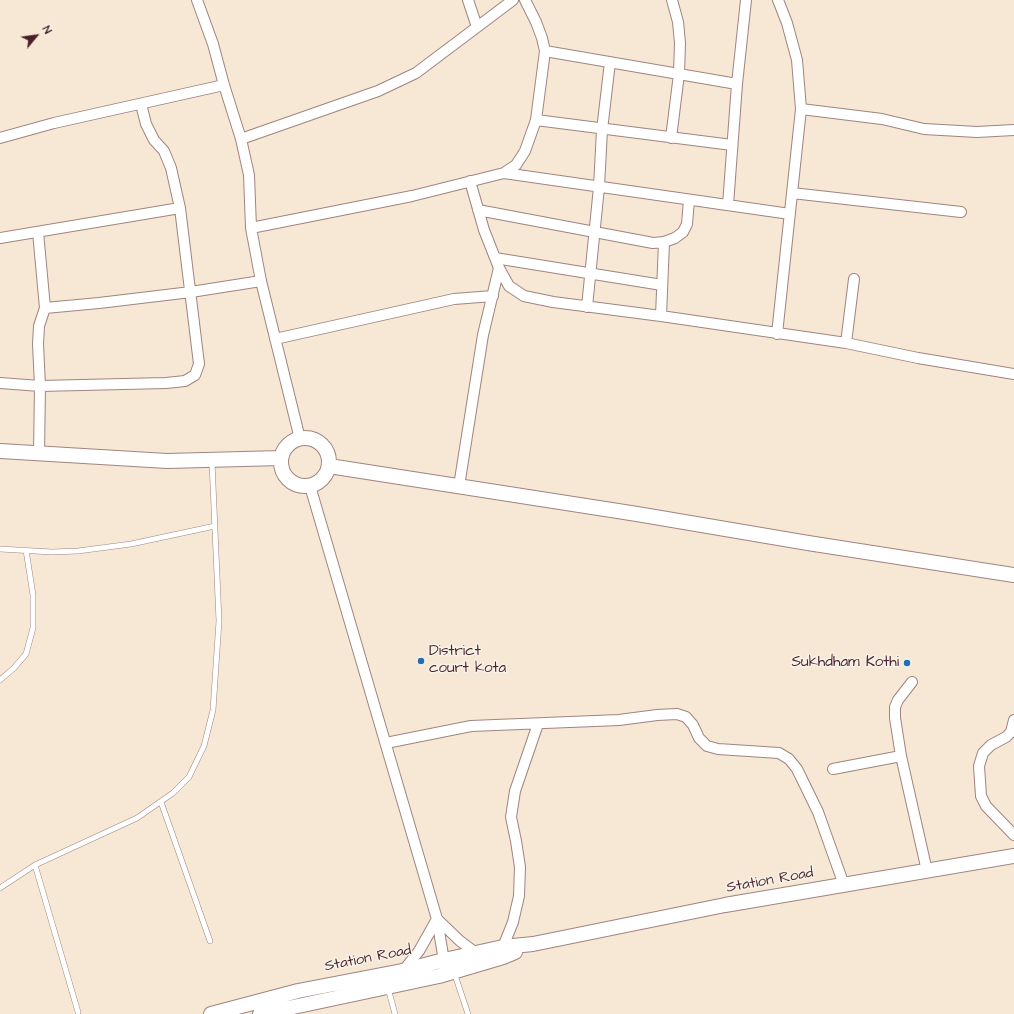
<!DOCTYPE html>
<style>
body{margin:0}
#map{position:relative;width:1014px;height:1014px;overflow:hidden;background:#f6e8d5;font-family:"Architects Daughter",sans-serif}
canvas{display:block}
.north{position:absolute;left:16px;top:16px;width:40px;height:40px;-webkit-text-stroke:3px #f7f3e8;paint-order:stroke;rotate:61deg;font-size:11px;font-weight:700;line-height:16px;text-align:center;color:#4a1f2b}
.north::after{content:'';display:block;margin:auto;width:14px;height:18px;background:#4a1f2b;clip-path:polygon(50% 0,100% 100%,50% 72%,0 100%)}
</style>
<div id="map">
<canvas width="1014" height="1014"></canvas>
<div class="north">N</div>
</div>
<script>
const c = document.querySelector('canvas').getContext('2d');
c.lineJoin = 'round';
function shape(rows) {
  const path = new Path2D();
  for (const r of rows) {
    if (r.length === 3) {
      path.moveTo(r[0] + r[2], r[1]);
      path.arc(r[0], r[1], r[2], 0, 2 * Math.PI);
      continue;
    }
    path.moveTo(r[0], r[1]);
    for (let i = 2; i < r.length; i += 2) path.lineTo(r[i], r[i + 1]);
  }
  return path;
}
function stroke(path, color, width, dash) {
  c.strokeStyle = color;
  c.lineWidth = width;
  c.lineCap = dash ? 'butt' : 'round';
  c.setLineDash(dash || []);
  c.stroke(path);
}
function label(font, color, halo, rows, align = 'center') {
  c.font = font + ' "Architects Daughter",sans-serif';
  c.lineWidth = 3;
  c.setLineDash([]);
  c.textBaseline = 'middle';
  c.strokeStyle = halo;
  c.fillStyle = color;
  for (const [text, x, y, turn = 0] of rows) {
    c.save();
    c.translate(x, y);
    c.rotate((+turn || 0) * Math.PI / 180);
    c.textAlign = isNaN(turn) ? turn : align;
    if (halo) c.strokeText(text, 0, 0);
    c.fillText(text, 0, 0);
    c.restore();
  }
}
const lane = shape([
 [0,549,52,552,78,551,131,544,215,526],
 [0,680,14,668,26,654,33,628,33,595,26,550],
 [161,802,210,941],
 [35,865,78,1012],
 [0,888,35,865,137,818,173,793,189,777,204,746,213,710,219,621,212,462],
 [454,972,468,1014],
 [388,988,395,1014]
]);
const street = shape([
 [197,0,213,44,224,85,241,139,249,175,251,228,261,281,300,439],
 [468,0,477,27],
 [545,51,737,84],
 [801,109,882,119,924,129,977,132,1014,130],
 [536,120,732,145],
 [0,138,54,123,224,85],
 [671,138,679,74,680,43,678,22,672,0],
 [241,139,378,91,416,73,513,0],
 [504,173,790,214],
 [470,181,484,230,499,268,509,286,524,296,553,302,661,316,846,343,918,358,1014,374],
 [792,193,961,212],
 [728,205,737,84,746,0],
 [478,210,653,243,664,242,675,238,683,232,687,224,689,200],
 [251,228,412,196,504,173,516,165,525,151,536,120,545,51,542,38,536,22,525,0],
 [38,232,45,308,39,326,38,344,40,386,39,453],
 [0,238,180,208],
 [495,258,662,285],
 [587,307,599,187,602,130,610,62],
 [45,308,99,303,191,292,261,281],
 [661,316,664,242],
 [777,334,801,109,797,60,787,23,778,0],
 [275,339,454,299,493,296],
 [846,343,854,279],
 [0,383,40,386,166,383,185,381,195,375,199,364,180,208,171,168,164,151,154,140,146,124,141,104],
 [310,486,437,919,445,967],
 [459,486,483,335,499,268],
 [912,682,898,700,895,707,895,718,901,756,927,871],
 [1014,720,1011,732,1006,737,991,745,983,753,979,766,981,796,986,806,1014,835],
 [386,743,471,726,619,720,657,715,677,714,686,717,693,725,699,738,707,746,718,749,779,753,789,759,797,769,818,812,844,885],
 [833,769,901,756],
 [503,947,513,922,519,896,520,867,516,841,511,817,515,791,538,724],
 [403,971,419,951,437,919,460,941,476,953]
]);
const secondary = shape([
 [305,462,24],
 [0,451,167,461,281,458],
 [329,466,637,514,808,543,1014,575],
 [211,1014,298,991,402,971,444,960,503,947,533,944,725,905,1014,856],
 [260,1014,439,976,503,957,515,952]
]);
const markers = [
 [421,661,4,"#1f6fb2"],
 [907,663,4,"#1f6fb2"]
];
const poiNames = [
 ["District",429,652],
 ["court kota",429,669],
 ["Sukhdham Kothi",899,663,"right"]
];
const streetNames = [
 ["Station Road",770,881,-10],
 ["Station Road",368,959,-11]
];
stroke(lane, '#a08480', 6);
stroke(street, '#a08480', 12);
stroke(secondary, '#a08480', 16);
stroke(lane, '#fff', 5);
stroke(street, '#fff', 10);
stroke(secondary, '#fff', 14);
for (const [x, y, r, color] of markers) {
  const dot = new Path2D();
  dot.arc(x, y, r, 0, 2 * Math.PI);
  c.fillStyle = color;
  c.fill(dot);
  stroke(dot, '#f7f3e8', 1.5);
}
label('15px', '#4a1f2b', '#f7f3e8', poiNames, 'left');
label('15px', '#4a1f2b', '#f7f3e8', streetNames);
</script>
